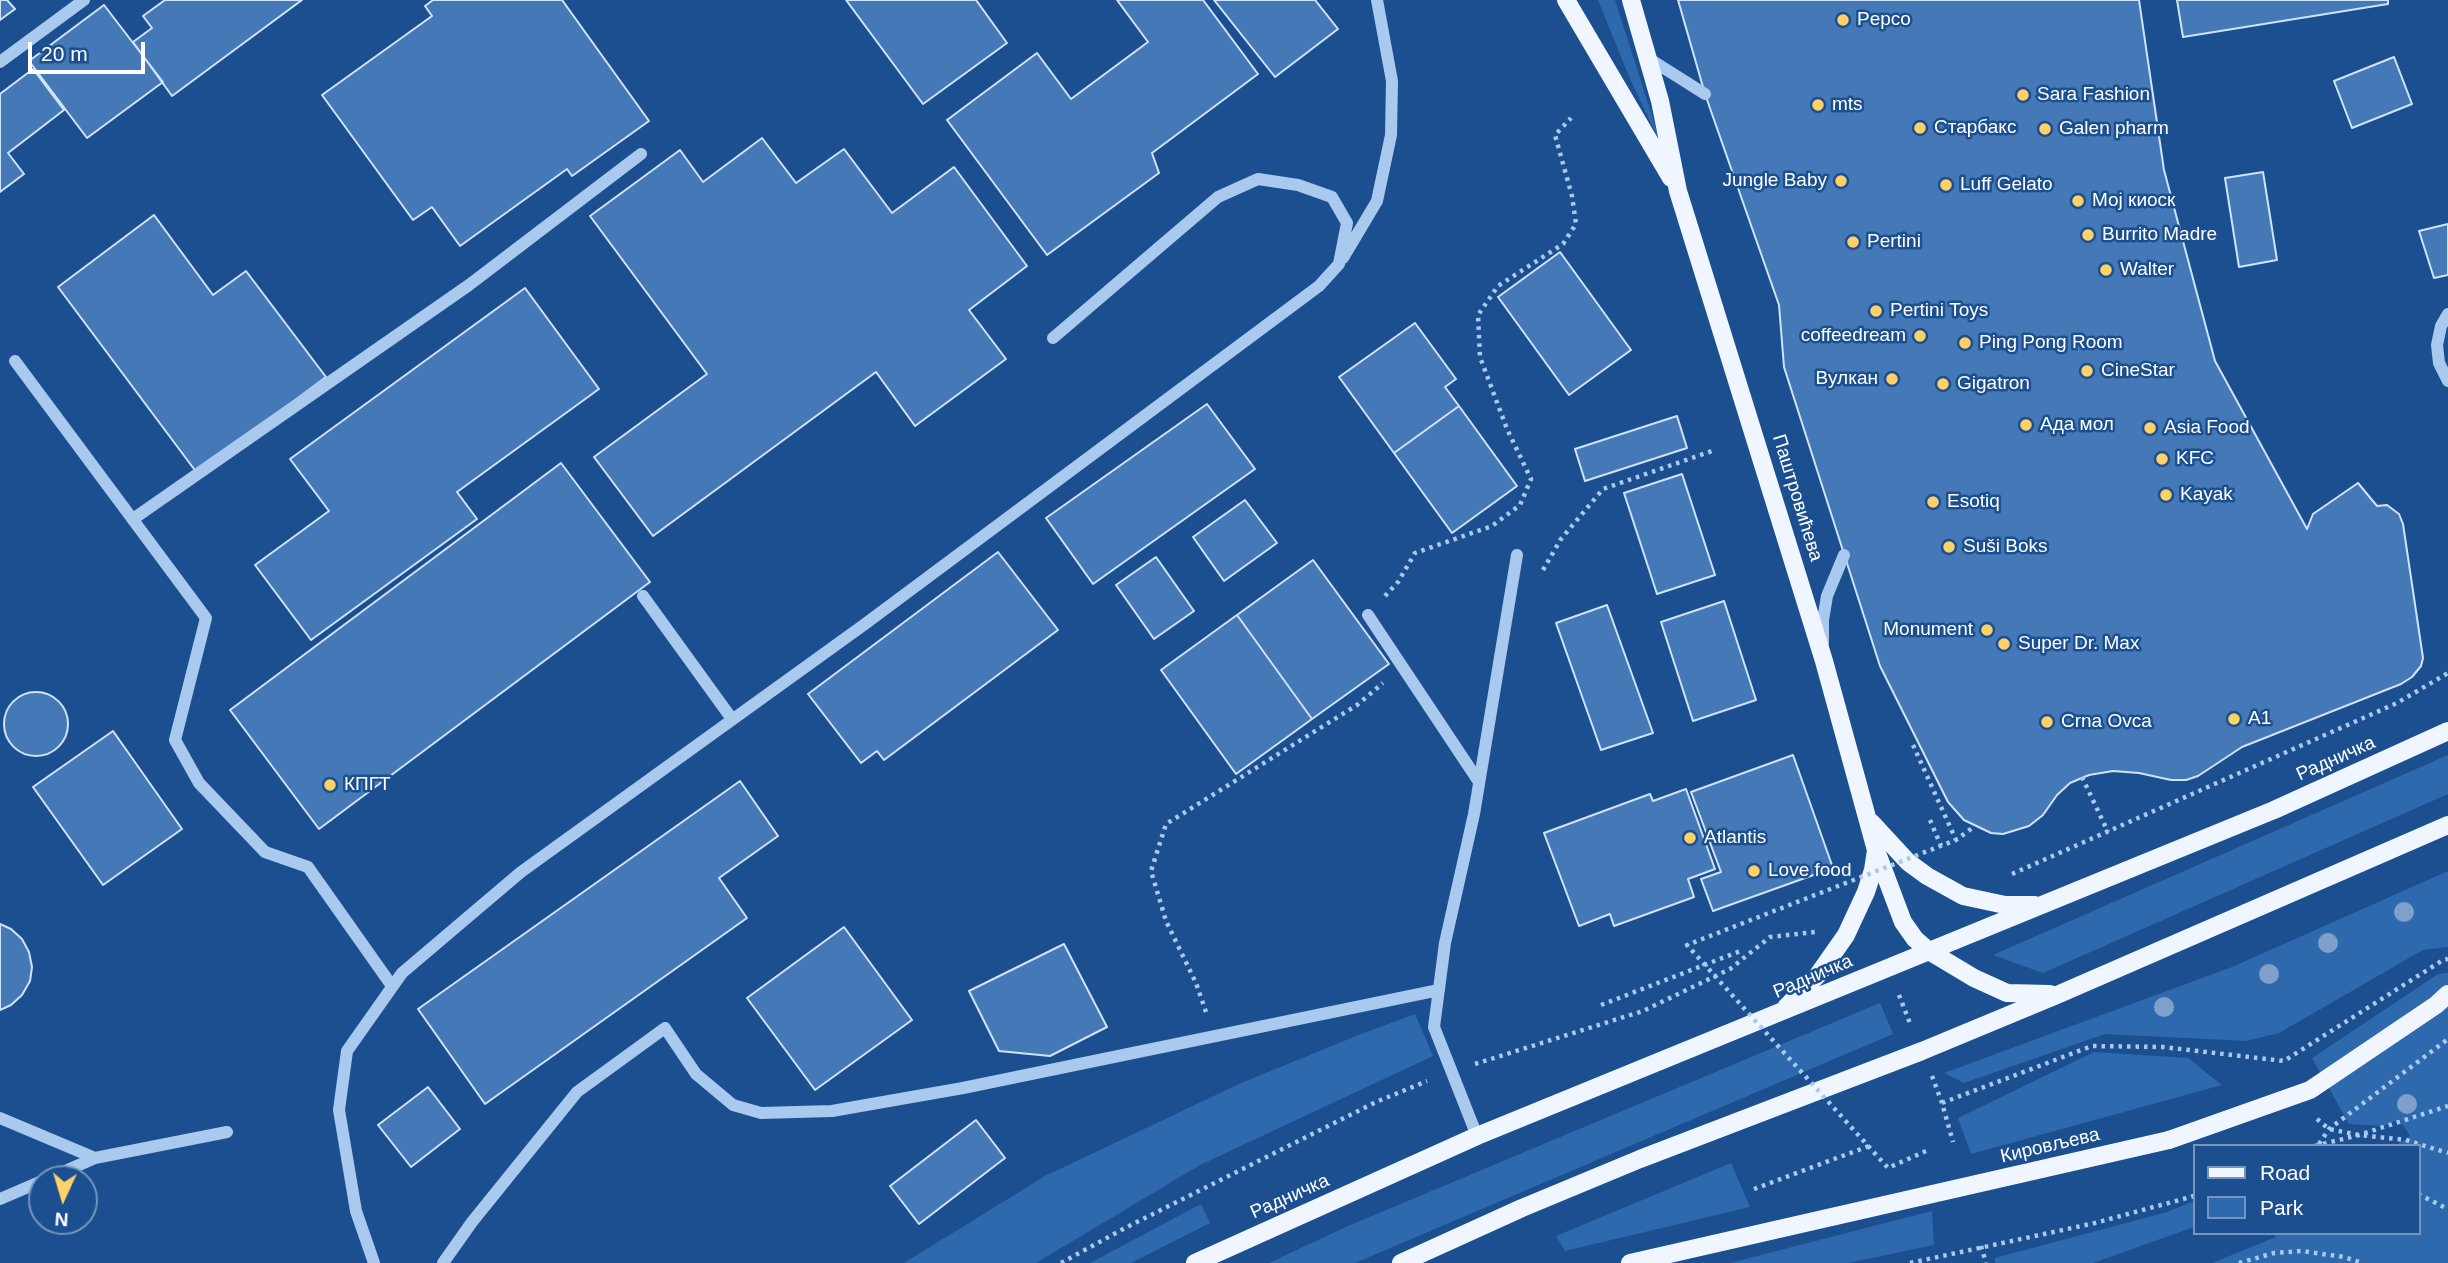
<!DOCTYPE html>
<meta charset="utf-8">
<style>
body{margin:0}
#map{position:relative;width:2448px;height:1263px;overflow:hidden;background:#1b4f8f;font-family:Arial,sans-serif}
canvas{display:block}
.legend{position:absolute;left:2193px;top:1144px;width:228px;height:91px;box-sizing:border-box;background:#1b4f8f;border:2px solid #7695bc;margin:0;padding:9px 12px;list-style:none;font-size:21px;color:#fff}
.legend li{display:flex;align-items:center;gap:14px;height:35px}
.legend b{width:35px;border:2px solid #7695bc}
.north{position:absolute;left:28px;top:1165px;width:70px;height:70px;box-sizing:border-box;background:#1b4f8f;border:2px solid #7695bc;border-radius:50%;rotate:184deg;font-size:19px;font-weight:700;line-height:28px;text-align:center;color:#fff}
.north::after{content:'';display:block;margin:auto;width:24px;height:32px;background:#ffd166;clip-path:polygon(50% 0,100% 100%,50% 72%,0 100%)}
.scale{position:absolute;left:28px;top:42px;width:117px;height:32px;box-sizing:border-box;border:4px solid #fff;border-top:0;padding-left:9px;font-size:21px;line-height:24px;white-space:nowrap;color:#fff;-webkit-text-stroke:5px #1b4f8f;paint-order:stroke}
</style>
<div id="map">
<canvas width="2448" height="1263"></canvas>
<ul class="legend">
<li><b style="height:9px;background:#f0f6ff"></b>Road</li>
<li><b style="height:19px;background:#2e69ad"></b>Park</li>
</ul>
<div class="north">N</div>
<div class="scale">20 m</div>
</div>
<script>
const c = document.querySelector('canvas').getContext('2d');
c.lineJoin = 'round';
function fill(path, color) {
  c.fillStyle = color;
  c.fill(path, 'evenodd');
}
function shape(rows) {
  const path = new Path2D();
  for (const r of rows) {
    if (r.length === 3) {
      path.moveTo(r[0] + r[2], r[1]);
      path.arc(r[0], r[1], r[2], 0, 2 * Math.PI);
      continue;
    }
    path.moveTo(r[0], r[1]);
    for (let i = 2; i < r.length; i += 2) path.lineTo(r[i], r[i + 1]);
  }
  return path;
}
function stroke(path, color, width, dash) {
  c.strokeStyle = color;
  c.lineWidth = width;
  c.lineCap = dash ? 'butt' : 'round';
  c.setLineDash(dash || []);
  c.stroke(path);
}
function label(font, color, halo, rows, align = 'center') {
  c.font = font + ' Arial,sans-serif';
  c.lineWidth = 5;
  c.setLineDash([]);
  c.textBaseline = 'middle';
  c.strokeStyle = halo;
  c.fillStyle = color;
  for (const [text, x, y, turn = 0] of rows) {
    c.save();
    c.translate(x, y);
    c.rotate((+turn || 0) * Math.PI / 180);
    c.textAlign = isNaN(turn) ? turn : align;
    if (halo) c.strokeText(text, 0, 0);
    c.fillText(text, 0, 0);
    c.restore();
  }
}
const green = shape([
 [1598,0,1615,0,1661,144,1630,79],
 [2448,755,2448,794,2043,973,1993,955],
 [2448,871,2448,947,2423,950,2279,1033,2246,1041,2105,1034,1964,1083,1944,1073,2232,967],
 [2448,973,2448,1263,2212,1263,2276,1237,2273,1233,2418,1233,2418,1146,2395,1146,2410,1136,2399,1119,2384,1126,2349,1124,2312,1058,2438,974],
 [1880,1003,1893,1034,1355,1263,1269,1263,1348,1226],
 [1415,1014,1433,1056,1200,1165,1036,1263,904,1263,1045,1176,1239,1084,1356,1036],
 [2094,1052,2188,1058,2222,1085,1971,1154,1958,1118],
 [1731,1163,1750,1207,1565,1251,1556,1236],
 [2194,1201,2194,1227,2093,1263,1995,1263,1995,1258,2167,1212],
 [1201,1204,1210,1223,1131,1263,1090,1263],
 [1932,1211,1934,1245,1848,1263,1730,1263]
]);
const building = shape([
 [0,0,7,0,15,9,0,20,0,0],
 [165,0,302,0,172,96,133,42,152,28,143,16,165,0],
 [433,0,562,0,649,121,572,176,567,169,460,246,432,207,413,220,322,95,432,16,425,6,433,0],
 [846,0,976,0,1007,43,923,104,846,0],
 [1117,0,1203,0,1258,74,1152,153,1159,173,1047,255,947,120,1037,53,1071,99,1148,42,1117,0],
 [1214,0,1315,0,1338,29,1275,77,1214,0],
 [1678,0,2139,0,2164,170,2215,361,2307,529,2313,514,2358,483,2377,506,2387,505,2399,514,2403,524,2423,658,2421,666,2412,677,2401,684,2242,747,2198,776,2186,780,2171,780,2139,773,2113,771,2089,775,2070,783,2057,795,2043,815,2029,826,2003,834,1991,833,1964,820,1948,802,1880,666,1784,367,1779,305,1705,94,1678,0],
 [2177,0,2388,0,2388,4,2183,37,2177,0],
 [104,5,163,82,87,138,29,61,104,5],
 [2394,57,2412,104,2352,128,2334,81,2394,57],
 [33,69,64,110,8,153,24,174,0,192,0,94,33,69],
 [762,138,796,183,844,149,892,213,954,167,1027,266,969,310,1006,359,915,426,876,372,653,536,594,457,707,374,590,216,680,150,703,182,762,138],
 [2263,172,2277,260,2239,267,2225,178,2263,172],
 [154,215,213,295,246,271,326,377,197,473,58,287,154,215],
 [2448,224,2448,275,2434,278,2419,231,2448,224],
 [1560,252,1631,350,1569,395,1498,297,1560,252],
 [525,288,599,389,457,492,477,519,311,640,255,565,329,511,290,459,525,288],
 [1415,323,1456,379,1445,387,1459,406,1394,453,1339,377,1415,323],
 [1207,404,1255,469,1093,584,1046,518,1207,404],
 [1459,406,1517,486,1452,533,1394,453,1459,406],
 [1677,416,1687,448,1585,481,1575,449,1677,416],
 [561,463,650,582,319,829,230,710,561,463],
 [1682,474,1715,575,1657,594,1624,493,1682,474],
 [1245,500,1277,543,1224,581,1193,537,1245,500],
 [998,552,1058,630,884,760,877,751,861,763,808,694,998,552],
 [1156,557,1194,611,1154,639,1116,585,1156,557],
 [1313,560,1389,664,1312,719,1237,615,1313,560],
 [1724,601,1756,700,1693,721,1661,622,1724,601],
 [1607,605,1653,733,1601,750,1556,623,1607,605],
 [1237,615,1312,719,1236,774,1161,670,1237,615],
 [36,724,32],
 [113,731,182,829,103,885,33,787,113,731],
 [1793,755,1833,868,1713,911,1701,879,1721,872,1691,792,1793,755],
 [740,781,778,836,719,878,747,918,485,1104,418,1009,740,781],
 [1686,789,1715,869,1688,879,1694,897,1614,926,1610,914,1579,926,1544,833,1650,794,1653,801,1686,789],
 [0,924,11,929,22,939,29,952,32,967,30,981,22,995,11,1005,0,1010,0,924],
 [844,927,912,1020,815,1090,747,998,844,927],
 [1064,944,1107,1027,1050,1056,999,1051,969,991,1064,944],
 [428,1087,460,1129,411,1167,378,1125,428,1087],
 [976,1120,1005,1158,919,1224,890,1186,976,1120]
]);
const path = shape([
 [1543,570,1561,539,1603,489,1712,451],
 [1385,596,1398,582,1415,553,1492,526,1520,505,1531,479,1507,429,1480,357,1478,315,1498,286,1563,244,1576,224,1572,196,1555,135,1571,118],
 [1913,745,1956,840],
 [2082,777,2108,832],
 [1930,820,1941,846],
 [2012,874,2397,703,2448,673],
 [1899,995,1911,1026],
 [1601,1005,1743,950],
 [1206,1012,1196,983,1166,921,1151,871,1166,824,1357,705,1383,683],
 [1475,1064,1643,1011,1730,969,1770,937,1815,932],
 [1932,1076,1942,1103,1953,1142],
 [1942,1103,2092,1046,2163,1047,2284,1061,2443,960,2448,959],
 [2317,1119,2329,1129,2359,1135,2406,1140,2448,1153],
 [2319,1144,2329,1129,2448,1039],
 [2315,1146,2359,1135,2448,1106],
 [1754,1189,1869,1146],
 [2418,1194,2448,1209],
 [1981,1246,1986,1263],
 [1061,1263,1125,1228,1376,1102,1427,1081],
 [1910,1263,2095,1223,2194,1196],
 [2239,1263,2274,1253,2302,1251,2344,1257,2362,1263]
]);
const minor = shape([
 [1648,58,1705,94],
 [0,62,84,0],
 [1343,258,1377,201,1391,135,1392,81,1377,0],
 [2448,314,2441,326,2437,345,2439,363,2448,381],
 [15,361,206,618,175,740,199,783,265,852,308,867,392,986],
 [133,519,469,285,641,154],
 [643,596,732,719],
 [1368,615,1479,782],
 [1823,643,1823,620,1827,596,1844,555],
 [0,1118,95,1158],
 [1477,1136,1434,1027,1445,943,1474,814,1517,555],
 [47,1179,95,1158,227,1132],
 [0,1199,42,1181],
 [374,1263,356,1211,339,1110,347,1051,402,973,521,872,865,624,1319,286,1339,264,1347,223,1332,197,1298,185,1258,179,1218,197,1053,338],
 [443,1263,472,1222,577,1092,665,1028,696,1074,733,1105,761,1113,832,1111,963,1088,1439,990]
]);
const major = shape([
 [1566,0,1671,178],
 [1631,0,1660,101,1678,191,1824,661,1876,850,1873,870,1866,892,1846,935,1818,975,1786,1007],
 [1871,822,1908,862,1927,876,1963,896,2005,905,2035,905],
 [1877,853,1903,922,1915,939,1929,951,1974,978,2007,993,2050,994],
 [1195,1263,1477,1136,2274,810,2448,731],
 [1401,1263,1522,1208,1640,1159,1922,1051,2057,995,2448,825],
 [1630,1263,2169,1140]
]);
const pathBridge = shape([
 [1926,1151,1888,1168,1687,945,1956,840,1975,826]
]);
const majorBridge = shape([
 [2169,1140,2310,1090,2436,1005,2448,994]
]);
const trees = [
 [2404,912],
 [2328,943],
 [2269,974],
 [2164,1007],
 [2407,1104]
];
const markers = [
 [1843,20,7,"#ffd166"],
 [2023,95,7,"#ffd166"],
 [1818,105,7,"#ffd166"],
 [1920,128,7,"#ffd166"],
 [2045,129,7,"#ffd166"],
 [1841,181,7,"#ffd166"],
 [1946,185,7,"#ffd166"],
 [2078,201,7,"#ffd166"],
 [2088,235,7,"#ffd166"],
 [1853,242,7,"#ffd166"],
 [2106,270,7,"#ffd166"],
 [1876,311,7,"#ffd166"],
 [1920,336,7,"#ffd166"],
 [1965,343,7,"#ffd166"],
 [2087,371,7,"#ffd166"],
 [1892,379,7,"#ffd166"],
 [1943,384,7,"#ffd166"],
 [2026,425,7,"#ffd166"],
 [2150,428,7,"#ffd166"],
 [2162,459,7,"#ffd166"],
 [2166,495,7,"#ffd166"],
 [1933,502,7,"#ffd166"],
 [1949,547,7,"#ffd166"],
 [1987,630,7,"#ffd166"],
 [2004,644,7,"#ffd166"],
 [2234,719,7,"#ffd166"],
 [2047,722,7,"#ffd166"],
 [330,785,7,"#ffd166"],
 [1690,838,7,"#ffd166"],
 [1754,871,7,"#ffd166"]
];
const poiNames = [
 ["Pepco",1857,20],
 ["Sara Fashion",2037,95],
 ["mts",1832,105],
 ["Старбакс",1934,128],
 ["Galen pharm",2059,129],
 ["Jungle Baby",1827,181,"right"],
 ["Luff Gelato",1960,185],
 ["Мој киоск",2092,201],
 ["Burrito Madre",2102,235],
 ["Pertini",1867,242],
 ["Walter",2120,270],
 ["Pertini Toys",1890,311],
 ["coffeedream",1906,336,"right"],
 ["Ping Pong Room",1979,343],
 ["CineStar",2101,371],
 ["Вулкан",1878,379,"right"],
 ["Gigatron",1957,384],
 ["Ада мол",2040,425],
 ["Asia Food",2164,428],
 ["KFC",2176,459],
 ["Kayak",2180,495],
 ["Esotiq",1947,502],
 ["Suši Boks",1963,547],
 ["Monument",1973,630,"right"],
 ["Super Dr. Max",2018,644],
 ["A1",2248,719],
 ["Crna Ovca",2061,722],
 ["КПГТ",344,785],
 ["Atlantis",1704,838],
 ["Love food",1768,871]
];
const streetNames = [
 ["Паштровићева",1797,498,73],
 ["Радничка",2336,759,-24],
 ["Радничка",1813,977,-23],
 ["Кировљева",2050,1146,-13],
 ["Радничка",1290,1197,-24]
];
fill(green, '#2e69ad');
fill(building, '#4478b7');
stroke(building, '#cfe3fa', 2);
stroke(path, '#a9c9ee', 4.5, [3.5, 5]);
stroke(minor, '#a9c9ee', 12);
stroke(major, '#f0f6ff', 18);
stroke(pathBridge, '#a9c9ee', 4.5, [3.5, 5]);
stroke(majorBridge, '#f0f6ff', 18);
c.fillStyle = '#7ea0ca';
for (const [x, y] of trees) {
  c.beginPath();
  c.arc(x, y, 10, 0, 2 * Math.PI);
  c.fill();
}
for (const [x, y, r, color] of markers) {
  const dot = new Path2D();
  dot.arc(x, y, r, 0, 2 * Math.PI);
  c.fillStyle = color;
  c.fill(dot);
  stroke(dot, '#1b4f8f', 2.5);
}
label('19px', '#fff', '#1b4f8f', poiNames, 'left');
label('19px', '#fff', '#1b4f8f', streetNames);
</script>
